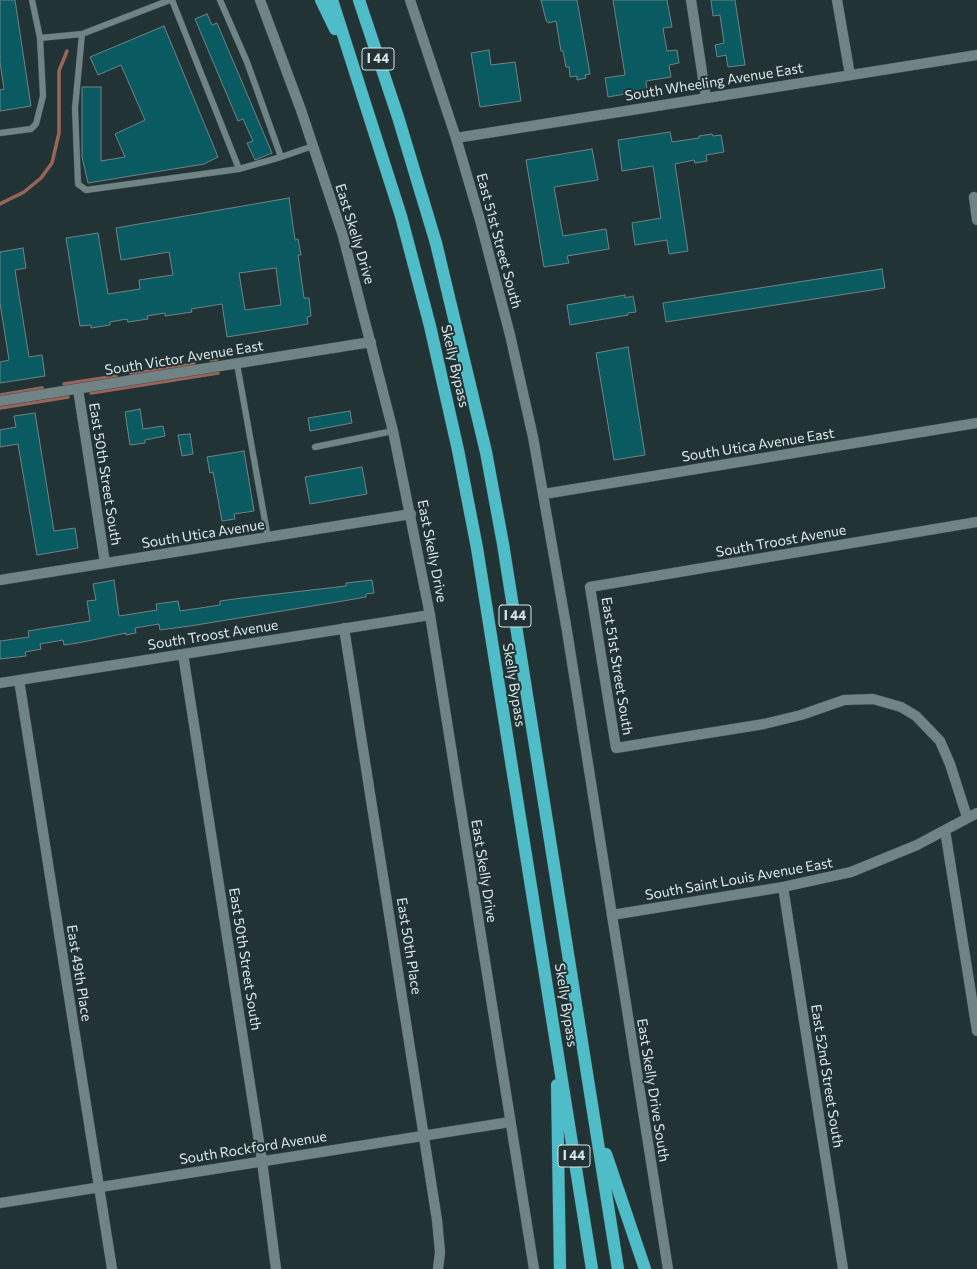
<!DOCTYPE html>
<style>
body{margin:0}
canvas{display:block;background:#213334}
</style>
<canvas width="977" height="1269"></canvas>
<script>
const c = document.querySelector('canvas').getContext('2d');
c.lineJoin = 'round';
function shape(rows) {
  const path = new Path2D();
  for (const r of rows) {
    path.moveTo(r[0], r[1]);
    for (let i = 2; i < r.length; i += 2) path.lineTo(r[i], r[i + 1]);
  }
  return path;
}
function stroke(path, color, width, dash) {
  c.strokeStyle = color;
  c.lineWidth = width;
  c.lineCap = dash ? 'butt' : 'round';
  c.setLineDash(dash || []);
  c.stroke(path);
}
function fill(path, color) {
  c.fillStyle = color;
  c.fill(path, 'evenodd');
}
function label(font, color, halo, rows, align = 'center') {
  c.font = font + ' Commissioner,sans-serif';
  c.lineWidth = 4;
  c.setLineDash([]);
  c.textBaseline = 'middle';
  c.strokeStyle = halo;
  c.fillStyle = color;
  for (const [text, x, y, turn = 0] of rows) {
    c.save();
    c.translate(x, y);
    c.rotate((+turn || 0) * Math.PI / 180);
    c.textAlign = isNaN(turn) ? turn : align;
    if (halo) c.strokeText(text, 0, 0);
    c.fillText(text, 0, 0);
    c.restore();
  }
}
const stream = shape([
 [0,204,24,192,41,178,52,163,59,133,59,71,67,51],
 [211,360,217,359],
 [131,374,194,364],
 [64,384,116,376],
 [91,393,218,373],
 [0,395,42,388],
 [0,408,68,397]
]);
const building = shape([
 [0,0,15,0,31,106,0,111,0,90,4,89,0,62,0,0],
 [541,0,577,0,590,74,585,75,586,78,577,80,577,76,570,77,569,67,566,67,563,51,561,51,556,21,548,23,546,20,541,0],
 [613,0,667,0,672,27,663,28,667,51,677,50,679,63,669,65,671,77,646,81,647,90,608,97,605,78,625,75,613,0],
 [711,0,735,0,745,65,728,67,726,55,717,57,715,45,724,43,720,15,713,16,711,0],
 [207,14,212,25,217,23,272,153,255,160,247,143,253,141,243,119,238,121,195,19,207,14],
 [164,26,218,157,204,164,88,183,82,157,82,87,101,87,101,161,125,157,115,134,145,120,121,65,98,75,90,57,164,26],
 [489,50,491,65,515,62,521,101,480,107,471,53,489,50],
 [670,132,672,142,699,138,699,136,712,134,713,136,721,135,724,152,706,155,707,161,695,163,694,160,675,164,688,251,669,254,667,240,635,245,632,223,661,218,653,166,622,171,618,140,670,132],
 [592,149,598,180,554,187,563,236,606,229,609,249,567,256,569,263,544,267,526,160,592,149],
 [289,198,295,240,298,239,301,255,298,255,304,298,309,298,311,316,307,317,308,324,227,337,222,304,191,309,192,312,165,316,165,313,147,316,148,319,128,322,127,319,110,322,110,325,91,328,91,325,80,326,66,238,98,233,108,294,140,289,139,280,173,275,169,252,121,260,116,228,289,198],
 [276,268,281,305,245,310,239,273,276,268],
 [23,248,26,268,15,270,29,357,42,355,45,376,0,383,0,362,9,360,0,303,0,252,23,248],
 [882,269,885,288,666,322,663,303,882,269],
 [625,295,625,298,633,296,636,312,628,313,628,315,570,325,567,305,625,295],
 [628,347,645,455,614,460,596,353,628,347],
 [140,409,143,429,163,426,165,436,145,440,145,443,130,445,125,412,140,409],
 [350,411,352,423,310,431,308,418,350,411],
 [35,413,54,531,75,528,78,548,37,555,18,444,0,447,0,430,16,427,14,416,35,413],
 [190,434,193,454,182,456,178,435,190,434],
 [244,451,254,511,234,514,235,519,222,521,213,472,210,473,207,457,244,451],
 [362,467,367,494,310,504,305,477,362,467],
 [114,580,119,616,157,610,156,604,178,601,180,611,220,605,220,601,242,598,346,586,346,583,372,580,374,593,366,594,366,597,343,601,190,626,160,630,159,624,135,628,136,633,126,635,126,633,78,643,64,645,63,640,40,644,41,649,25,652,26,656,0,659,0,641,29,637,28,631,90,621,87,601,96,600,93,584,114,580]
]);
const lane = shape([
 [32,0,40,38,82,34,170,0],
 [172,0,239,169,281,157],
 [220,0,247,62,281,157,313,146],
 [82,34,75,108,78,184,86,190,239,169],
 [0,133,31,129,36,124,43,96,40,38],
 [237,364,268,538],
 [315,447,393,431]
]);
const street = shape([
 [691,0,706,98],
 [837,0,850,75],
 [456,138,977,55],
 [974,197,977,220],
 [78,389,105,563],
 [0,401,371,342],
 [544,494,977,423],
 [0,580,411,514],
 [344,628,437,1220,440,1252,438,1269],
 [183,654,262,1161,276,1269],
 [19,680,112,1269],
 [0,683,430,615],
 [967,817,950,764,940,741,916,716,901,707,873,699,844,700,801,715,764,724,616,748,590,587,977,522],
 [945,830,977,1031],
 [783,887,843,1269],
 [612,915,783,887,851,872,917,845,977,813],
 [0,1203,510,1122]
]);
const secondary = shape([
 [260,0,301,110,343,236,393,431,430,615,534,1269],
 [410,0,456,138,480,220,510,335,533,437,567,631,668,1269]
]);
const highway = shape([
 [321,0,335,29],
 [332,0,401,216,430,326,458,450,477,548,592,1269],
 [359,0,398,117,436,243,486,452,503,544,618,1269],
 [557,1085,560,1269],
 [606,1154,645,1269]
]);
const shields = [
 [378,59,32],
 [515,616,32],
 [574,1156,32]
];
const shieldNames = [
 ["I 44",378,59],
 ["I 44",515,616],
 ["I 44",574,1156]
];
const streetNames = [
 ["South Wheeling Avenue East",714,82,-9],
 ["East Skelly Drive",355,234,73],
 ["East 51st Street South",499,241,75],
 ["South Victor Avenue East",184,358,-9],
 ["Skelly Bypass",455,366,77],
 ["South Utica Avenue East",758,445,-9],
 ["East 50th Street South",105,474,81],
 ["South Utica Avenue",203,534,-9],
 ["South Troost Avenue",781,541,-10],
 ["East Skelly Drive",432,551,79],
 ["South Troost Avenue",213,635,-9],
 ["East 51st Street South",617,666,81],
 ["Skelly Bypass",514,685,81],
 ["East Skelly Drive",484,871,81],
 ["South Saint Louis Avenue East",739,879,-10],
 ["East 50th Place",409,946,81],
 ["East 50th Street South",245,959,81],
 ["East 49th Place",79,973,81],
 ["Skelly Bypass",566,1005,81],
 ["East 52nd Street South",827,1076,81],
 ["East Skelly Drive South",653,1090,81],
 ["South Rockford Avenue",253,1148,-9]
];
stroke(stream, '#996559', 3.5);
fill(building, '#095a61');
stroke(building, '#6f8385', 1);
stroke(lane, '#404f51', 7);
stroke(street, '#404f51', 11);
stroke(secondary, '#404f51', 11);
stroke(highway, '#404f51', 13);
stroke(lane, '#708486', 6);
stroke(street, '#708486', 10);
stroke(secondary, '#708486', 10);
stroke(highway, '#4ebdc7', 12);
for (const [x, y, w] of shields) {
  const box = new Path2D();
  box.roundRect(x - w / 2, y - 11, w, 22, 3);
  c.fillStyle = '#213334';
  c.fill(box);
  stroke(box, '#dce7e8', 1);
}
label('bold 13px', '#dce7e8', null, shieldNames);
label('14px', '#dce7e8', '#213334', streetNames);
</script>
